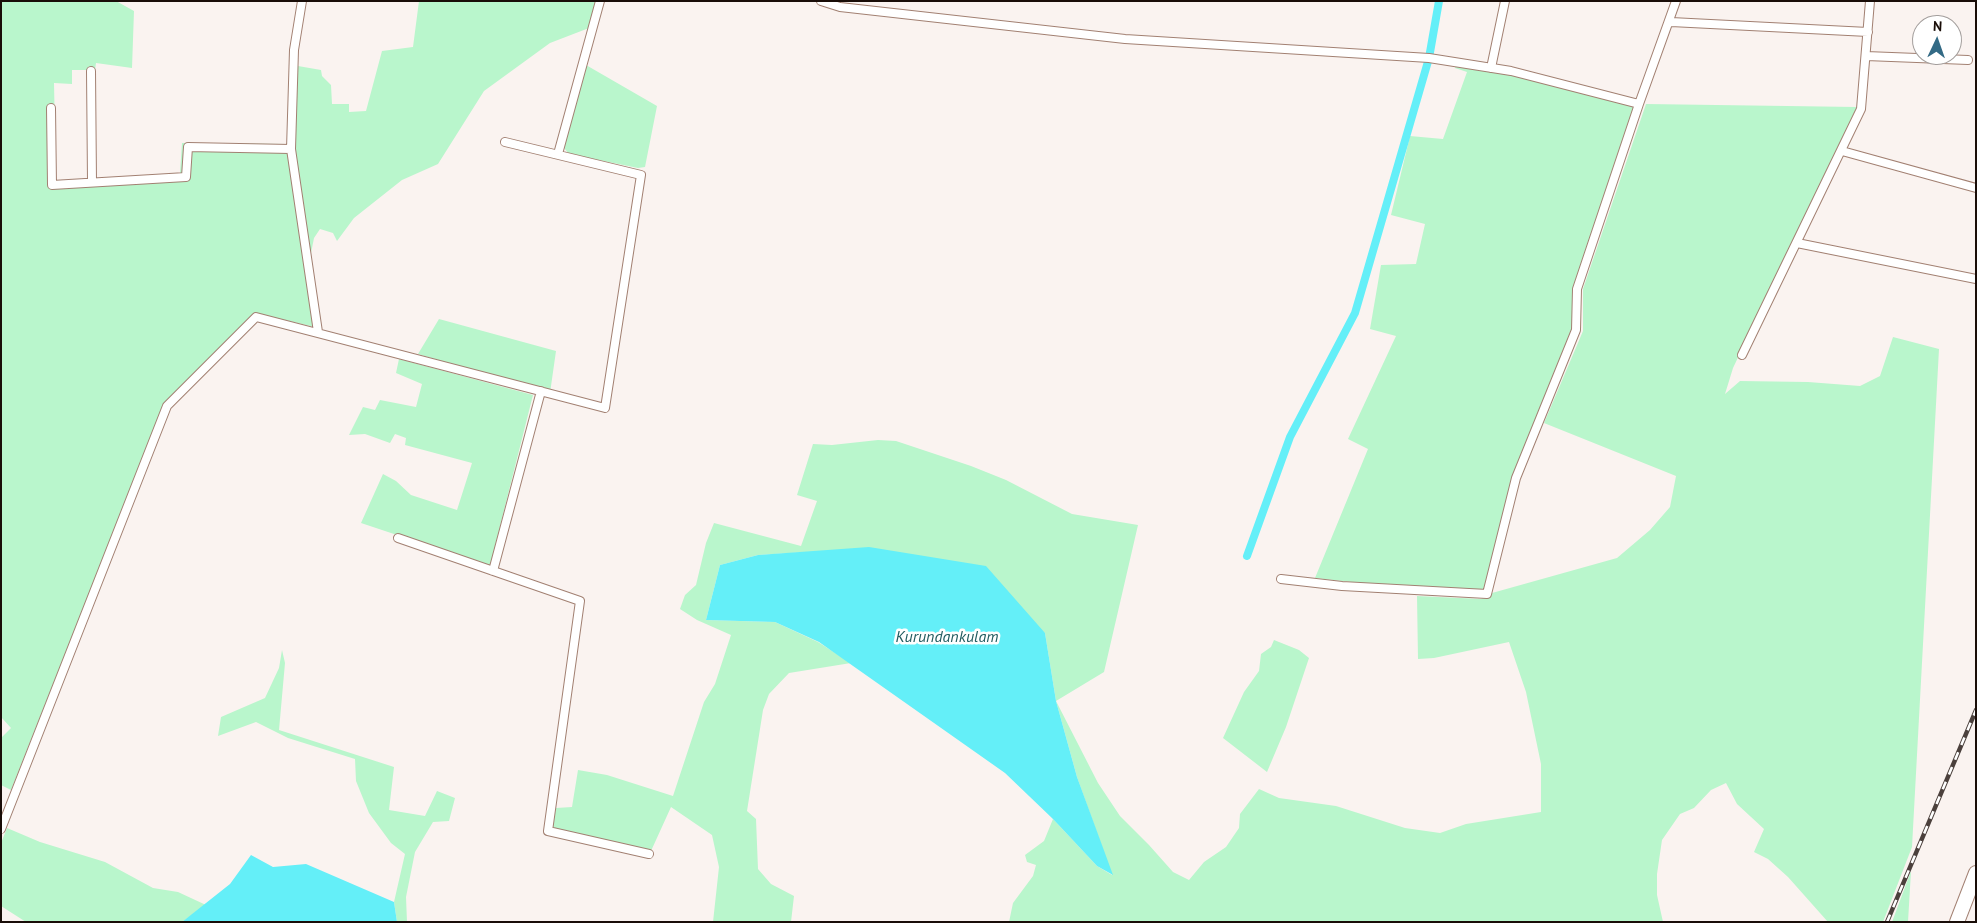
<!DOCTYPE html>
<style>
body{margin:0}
#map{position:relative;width:1977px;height:923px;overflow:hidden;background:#faf3f0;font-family:"PT Sans",sans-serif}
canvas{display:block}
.frame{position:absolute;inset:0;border:2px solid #190d08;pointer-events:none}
.north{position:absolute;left:1912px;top:15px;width:50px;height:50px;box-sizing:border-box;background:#fff;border:1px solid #a39e9c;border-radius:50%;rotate:3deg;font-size:14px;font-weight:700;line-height:20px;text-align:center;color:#190d08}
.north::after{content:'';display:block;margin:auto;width:18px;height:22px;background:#336a85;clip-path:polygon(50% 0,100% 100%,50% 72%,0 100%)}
</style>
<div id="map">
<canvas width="1977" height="923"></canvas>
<div class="frame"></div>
<div class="north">N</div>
</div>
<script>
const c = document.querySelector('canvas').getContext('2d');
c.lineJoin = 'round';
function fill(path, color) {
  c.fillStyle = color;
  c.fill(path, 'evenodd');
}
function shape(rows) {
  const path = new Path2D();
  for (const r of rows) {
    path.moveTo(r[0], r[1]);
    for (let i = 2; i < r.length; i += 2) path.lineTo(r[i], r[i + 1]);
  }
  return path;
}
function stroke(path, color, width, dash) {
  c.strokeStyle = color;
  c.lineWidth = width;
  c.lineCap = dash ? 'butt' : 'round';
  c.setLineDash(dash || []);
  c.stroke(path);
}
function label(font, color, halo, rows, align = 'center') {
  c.font = font + ' "PT Sans",sans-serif';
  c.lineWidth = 5;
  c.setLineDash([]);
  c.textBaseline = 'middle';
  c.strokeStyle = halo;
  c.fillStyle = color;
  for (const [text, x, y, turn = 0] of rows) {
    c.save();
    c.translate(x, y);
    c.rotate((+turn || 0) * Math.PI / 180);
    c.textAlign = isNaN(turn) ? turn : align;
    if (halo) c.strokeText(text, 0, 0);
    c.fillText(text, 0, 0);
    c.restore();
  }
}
const green = shape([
 [1,1,116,1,134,11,132,68,96,63,95,70,72,70,72,84,54,83,56,181,180,173,182,143,288,144,315,327,255,313,164,404,11,790,1,785,1,738,11,728,1,717],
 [419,1,596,1,589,28,550,43,484,91,438,164,402,180,354,218,337,241,333,233,320,229,314,238,310,258,295,148,298,66,321,70,322,76,331,85,332,104,349,104,349,112,366,111,382,51,413,47],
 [1456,63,1511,73,1634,106,1573,288,1572,330,1513,475,1491,569,1483,591,1407,588,1315,578,1368,449,1348,439,1396,336,1370,329,1381,265,1416,264,1425,224,1391,215,1410,136,1443,139,1467,72,1455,68],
 [586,65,657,106,645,167,638,168,569,154,564,148],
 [1646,104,1857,107,1733,368,1725,394,1740,381,1808,382,1860,386,1880,376,1893,337,1939,349,1912,847,1883,922,1828,922,1788,877,1768,859,1754,852,1764,829,1737,804,1726,783,1711,790,1694,808,1680,814,1662,840,1657,874,1657,895,1663,922,1009,922,1013,903,1033,876,1036,865,1027,862,1025,855,1044,841,1053,819,1097,866,1112,875,1077,777,1056,701,1045,633,807,552,758,555,720,565,706,620,775,622,818,642,851,663,789,673,769,694,763,710,747,811,756,819,758,869,771,884,794,896,791,922,713,922,719,867,712,835,671,807,651,851,552,830,556,808,572,807,578,770,607,775,673,796,704,702,715,684,731,635,697,620,680,609,685,595,696,585,706,543,714,523,801,546,817,501,797,495,813,444,832,445,878,440,896,441,971,466,1006,480,1072,514,1138,525,1104,672,1056,701,1098,783,1120,816,1149,845,1173,872,1189,880,1204,862,1226,847,1239,828,1240,814,1259,789,1279,798,1336,806,1405,828,1440,833,1466,824,1541,812,1541,764,1526,692,1509,642,1434,658,1418,659,1417,596,1481,599,1492,593,1617,558,1650,530,1670,507,1676,476,1544,423,1583,331,1583,289],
 [439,319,556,351,550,393,418,354],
 [399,359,533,395,490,566,361,523,383,474,396,481,411,495,457,510,472,463,405,445,406,438,395,434,390,443,365,434,349,435,363,407,375,410,380,400,416,407,422,384,396,373],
 [1274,640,1299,650,1309,658,1286,727,1267,772,1223,738,1244,692,1259,671,1261,654,1271,647],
 [282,650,285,663,279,730,394,767,389,810,425,816,437,791,455,798,449,821,433,822,415,852,406,897,407,922,397,922,394,902,405,854,391,843,369,813,356,781,355,759,288,738,256,722,218,736,221,717,265,698,279,668],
 [7,828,40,842,105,862,153,888,178,892,206,905,182,922,26,922,1,906,1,843],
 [1911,871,1908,922,1892,922]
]);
const water = shape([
 [869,547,986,566,1045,633,1056,701,1077,777,1113,875,1097,866,1053,819,1005,773,819,642,775,622,706,620,720,565,758,555],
 [251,855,273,867,306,864,394,902,397,922,182,922,230,884]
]);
const canal = shape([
 [1247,556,1290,437,1355,313,1429,58,1439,1]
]);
const street = shape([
 [302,1,294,50,291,149,318,332],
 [821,1,840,7,1125,39,1429,58,1511,71,1639,104],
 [1671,22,1868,32],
 [1866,56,1968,60],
 [1491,68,1505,1],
 [91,71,92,182],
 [51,108,52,185,186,177,188,147,291,149],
 [1842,151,1976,188],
 [558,154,600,1],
 [1797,243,1976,279],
 [1742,355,1861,109,1870,1],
 [398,538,580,601,548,831,649,854],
 [493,571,541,391],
 [1281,579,1342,586,1487,594,1516,478,1576,330,1577,289,1639,104,1676,1],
 [1,829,167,406,256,317,605,408,641,175,505,142]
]);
const highway = shape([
 [1957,922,1976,873]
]);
const rail = shape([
 [1887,922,1976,710]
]);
const waterNames = [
 ["Kurundankulam",947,637]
];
fill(green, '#b9f6cc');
fill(water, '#64eff8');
stroke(canal, '#64eff8', 8);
stroke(street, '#a28072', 10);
stroke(highway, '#a28072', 16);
stroke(street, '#fff', 8);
stroke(highway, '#fff', 14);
stroke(rail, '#4b403c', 4.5);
stroke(rail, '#fff', 2.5, [8]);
label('italic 16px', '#235d61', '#fff', waterNames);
</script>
